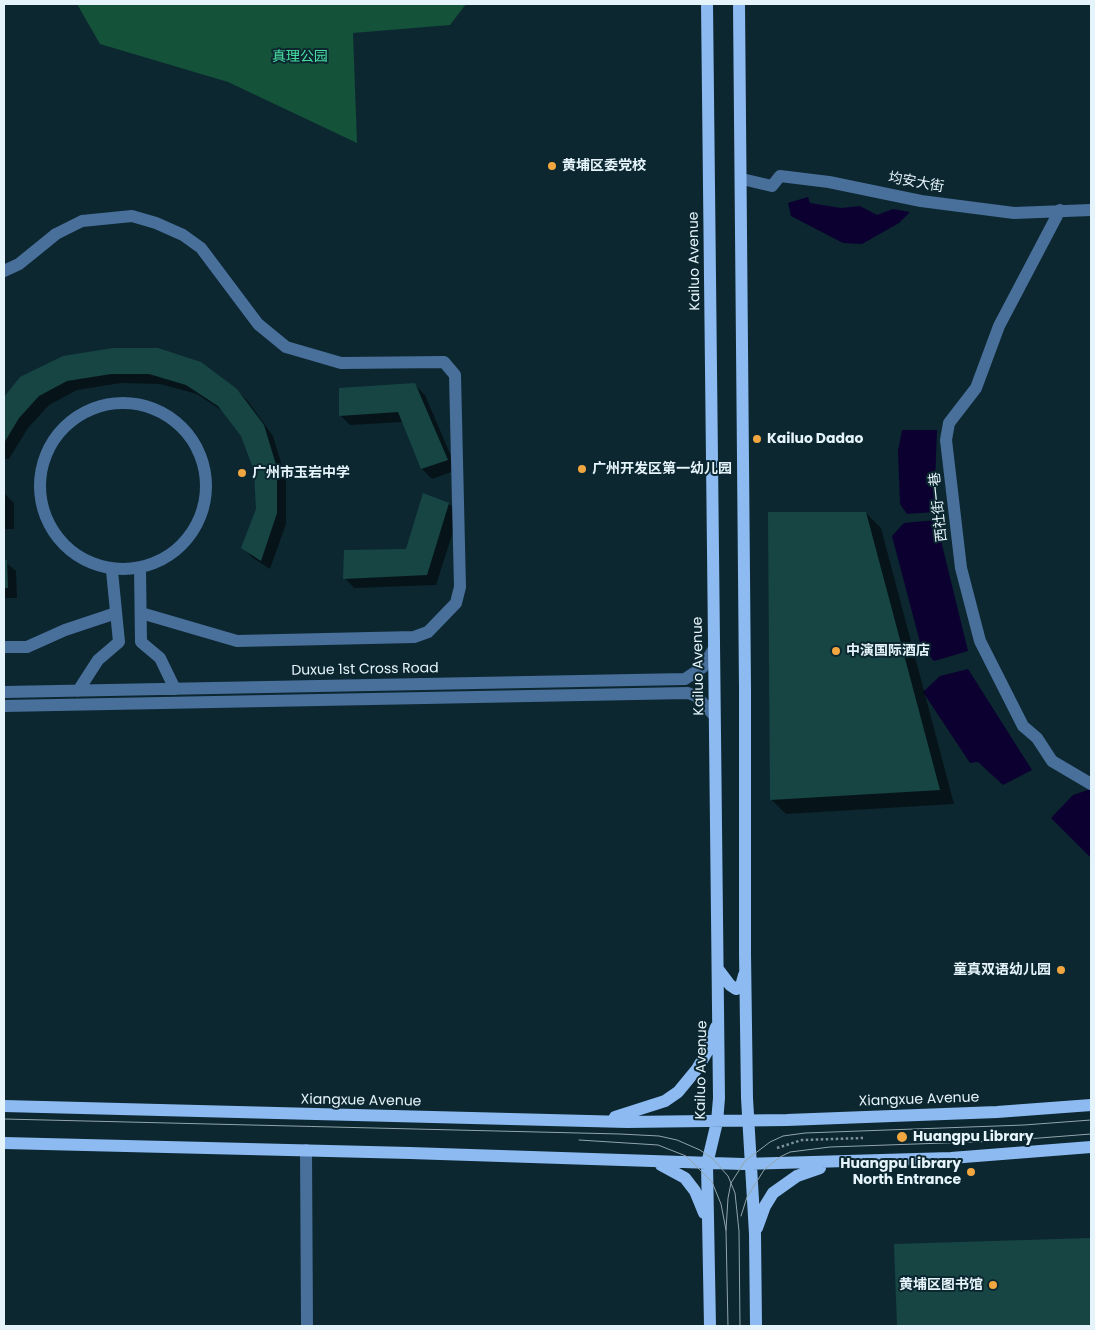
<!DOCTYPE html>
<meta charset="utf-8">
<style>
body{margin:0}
#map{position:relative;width:1095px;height:1330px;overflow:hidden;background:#0c2730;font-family:Poppins,sans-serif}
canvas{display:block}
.frame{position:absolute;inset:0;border:5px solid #e5f4fa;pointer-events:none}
</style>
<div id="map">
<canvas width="1095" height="1330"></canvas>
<div class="frame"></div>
</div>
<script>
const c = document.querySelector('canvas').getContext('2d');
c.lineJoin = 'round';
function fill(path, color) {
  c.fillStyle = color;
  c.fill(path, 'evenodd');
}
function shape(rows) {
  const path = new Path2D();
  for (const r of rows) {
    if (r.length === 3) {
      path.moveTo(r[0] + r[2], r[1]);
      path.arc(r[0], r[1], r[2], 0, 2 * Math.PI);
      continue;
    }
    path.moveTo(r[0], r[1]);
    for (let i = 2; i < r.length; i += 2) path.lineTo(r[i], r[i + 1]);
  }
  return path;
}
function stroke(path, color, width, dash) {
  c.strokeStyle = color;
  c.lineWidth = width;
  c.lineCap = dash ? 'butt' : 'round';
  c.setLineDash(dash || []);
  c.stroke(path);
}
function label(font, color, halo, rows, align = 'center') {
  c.font = font + ' Poppins,"Noto Sans SC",sans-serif';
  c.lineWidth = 4;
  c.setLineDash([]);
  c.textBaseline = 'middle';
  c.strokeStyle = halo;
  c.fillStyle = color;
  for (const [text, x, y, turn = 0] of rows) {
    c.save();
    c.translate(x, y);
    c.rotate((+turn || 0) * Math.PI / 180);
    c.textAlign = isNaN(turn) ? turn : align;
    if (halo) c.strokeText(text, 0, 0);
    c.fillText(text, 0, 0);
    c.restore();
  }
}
const green = shape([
 [77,4,466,4,450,25,353,33,357,143,228,82,100,44]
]);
const water = shape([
 [808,197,810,203,841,208,860,206,877,215,893,209,910,212,899,223,862,244,843,243,791,216,788,203],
 [902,430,937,430,934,512,907,514,900,504,898,451],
 [936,520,968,651,934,661,921,646,892,536,904,523],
 [968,669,1032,770,1003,785,978,762,970,763,923,692,940,676],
 [1091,789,1091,858,1051,818,1073,795]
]);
const shadow = shape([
 [63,357,237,390,247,400,273,436,286,479,286,524,270,569,253,558,243,548,257,509,255,471,242,435,224,412,197,394,160,384,121,383,77,390,49,405,28,428,9,459,4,459,4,398,21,378],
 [415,385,425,395,457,470,432,479,422,469,403,422,350,425,340,415],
 [4,493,14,503,14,529,4,529],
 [449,504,459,513,436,585,354,588,345,578,407,550],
 [866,513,881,528,954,804,786,814,771,799],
 [4,561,16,571,17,598,4,598],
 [1091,1239,1091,1326,898,1326,896,1246]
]);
const building = shape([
 [113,348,158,348,201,362,237,389,264,425,277,468,277,513,261,561,241,548,256,509,254,471,241,436,218,406,186,385,149,374,111,374,67,381,39,396,19,418,4,443,4,397,20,377,63,356],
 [415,383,448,460,421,469,398,412,339,416,339,388],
 [423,493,449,503,427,575,343,579,344,550,406,549],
 [768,512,866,512,940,790,770,800],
 [4,560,7,560,8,588,4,588],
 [1091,1238,1091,1326,897,1326,894,1244]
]);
const path = shape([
 [777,1148,802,1140,863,1138]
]);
const minor = shape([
 [742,179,772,186,780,176,829,182,921,201,1014,213,1091,210],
 [1060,210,999,326,976,388,949,423,946,440,961,568,980,641,1023,726,1037,738,1052,761,1091,784],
 [4,271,19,264,56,234,82,221,132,216,156,223,183,235,201,248,258,324,286,347,341,363,444,362,455,375,460,587,456,603,428,632,414,637,237,641,141,613],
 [123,486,83],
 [140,568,141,642,160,658,175,689],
 [4,647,27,647,65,630,116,613],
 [78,691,98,660,119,642,112,571],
 [4,692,685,679,703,667,713,650],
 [4,706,688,693,696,696,714,715],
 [306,1150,307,1326]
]);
const major = shape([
 [707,4,719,1098,717,1122,707,1164,710,1326],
 [739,4,745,688,745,954,747,1098,755,1234,756,1326],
 [718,969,730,985,736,989,741,986,744,975],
 [4,1106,627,1122,787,1120,997,1112,1091,1105],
 [615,1117,665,1101,678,1092,697,1069,707,1052,716,1027],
 [4,1143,410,1153,743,1164,951,1158,1091,1147],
 [661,1165,685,1178,695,1191,704,1213],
 [757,1228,765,1206,773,1193,797,1176,820,1168]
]);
const tram = shape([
 [4,1119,620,1134,659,1136,677,1140,700,1150,712,1158,728,1176,735,1193,739,1231,740,1326],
 [579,1140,658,1145,686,1156,712,1182,721,1204,726,1230],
 [741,1216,747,1197,764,1170,780,1157,790,1152,830,1147,1001,1141,1091,1134],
 [728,1326,726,1230,728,1198,731,1183,745,1161,770,1142,783,1136,805,1133,1024,1125,1091,1120]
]);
const markers = [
 [552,166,5,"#f1a640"],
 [757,439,5,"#f1a640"],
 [582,469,5,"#f1a640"],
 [242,473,5,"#f1a640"],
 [836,651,5,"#f1a640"],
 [1061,970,5,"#f1a640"],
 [902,1137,6,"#f1a640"],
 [971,1172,5,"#f1a640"],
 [993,1285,5,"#f1a640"]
];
const parkNames = [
 ["真理公园",300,57]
];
const poiNames = [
 ["黄埔区委党校",562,166],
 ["Kailuo Dadao",767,439],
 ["广州开发区第一幼儿园",592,469],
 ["广州市玉岩中学",252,473],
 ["中演国际酒店",846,651],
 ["童真双语幼儿园",1051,970,"right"],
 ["Huangpu Library",913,1137],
 ["Huangpu Library",961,1164,"right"],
 ["North Entrance",961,1180,"right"],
 ["黄埔区图书馆",983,1285,"right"]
];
const streetNames = [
 ["均安大街",916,183,10],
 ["Kailuo Avenue",695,261,-91],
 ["西社街一巷",939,507,-96],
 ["Kailuo Avenue",699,666,-91],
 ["Duxue 1st Cross Road",365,670,-1],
 ["Kailuo Avenue",702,1070,-89],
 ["Xiangxue Avenue",919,1100,-2],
 ["Xiangxue Avenue",361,1101,1]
];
fill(green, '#145239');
fill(water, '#0b0030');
fill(shadow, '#0007');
fill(building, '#174544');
stroke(path, '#7d9299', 2.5, [2.5, 2.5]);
stroke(minor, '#496f9b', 12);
stroke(major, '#8cbaf1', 12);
stroke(tram, '#92a5ac', 1);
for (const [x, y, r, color] of markers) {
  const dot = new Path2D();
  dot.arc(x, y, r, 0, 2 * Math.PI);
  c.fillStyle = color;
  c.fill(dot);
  stroke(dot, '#0c2730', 2);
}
label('14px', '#48dea1', '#0c2730', parkNames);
label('bold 14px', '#e5f4fa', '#0c2730', poiNames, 'left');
label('14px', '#e5f4fa', '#0c2730', streetNames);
</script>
